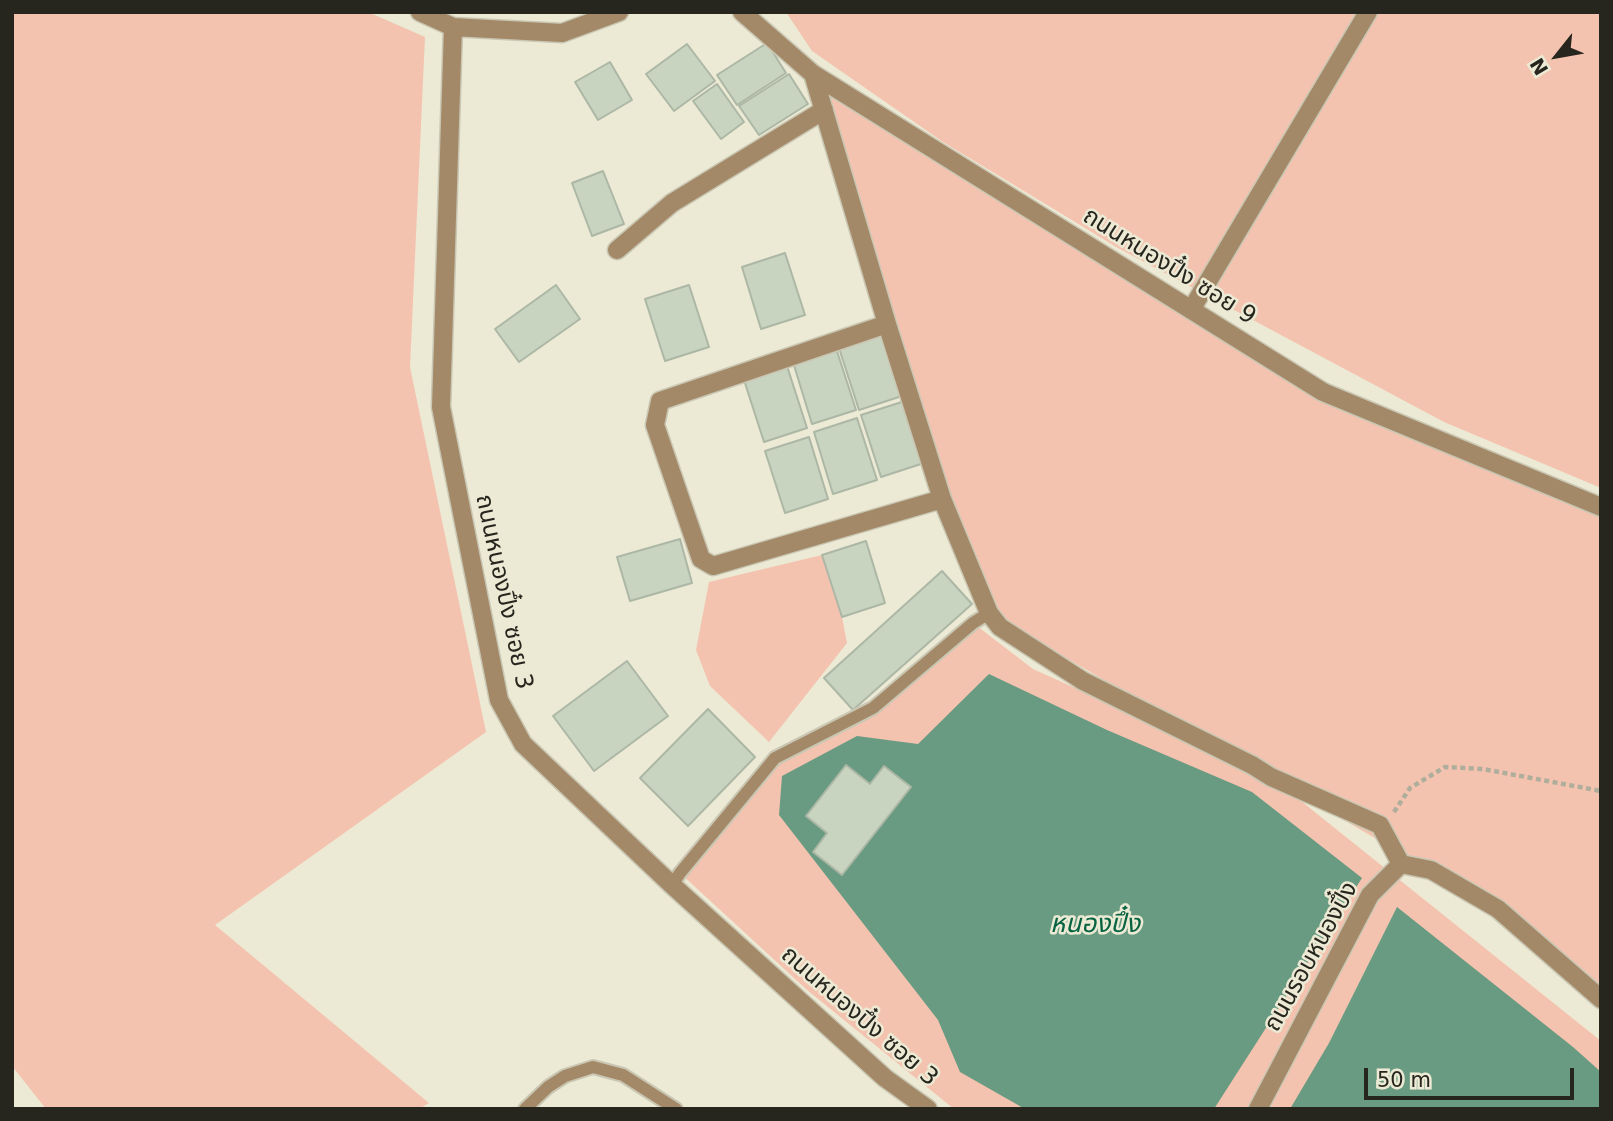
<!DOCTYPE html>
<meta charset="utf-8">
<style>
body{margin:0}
#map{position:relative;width:1613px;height:1121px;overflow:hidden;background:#ecead4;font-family:"DejaVu Sans",sans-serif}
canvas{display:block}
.frame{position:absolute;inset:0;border:14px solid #27261e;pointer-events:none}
.north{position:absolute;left:1522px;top:21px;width:70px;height:70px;-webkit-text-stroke:5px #ecead4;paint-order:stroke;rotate:239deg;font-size:19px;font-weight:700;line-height:28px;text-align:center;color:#27261e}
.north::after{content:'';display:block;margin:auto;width:24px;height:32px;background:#27261e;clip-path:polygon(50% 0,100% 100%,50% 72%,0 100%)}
.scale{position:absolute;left:1364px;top:1068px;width:210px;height:32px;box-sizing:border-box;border:4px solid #27261e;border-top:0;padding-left:9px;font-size:21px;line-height:24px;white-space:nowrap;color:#27261e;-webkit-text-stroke:5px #ecead4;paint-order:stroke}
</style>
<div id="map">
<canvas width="1613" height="1121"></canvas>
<div class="frame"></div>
<div class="north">N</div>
<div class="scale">50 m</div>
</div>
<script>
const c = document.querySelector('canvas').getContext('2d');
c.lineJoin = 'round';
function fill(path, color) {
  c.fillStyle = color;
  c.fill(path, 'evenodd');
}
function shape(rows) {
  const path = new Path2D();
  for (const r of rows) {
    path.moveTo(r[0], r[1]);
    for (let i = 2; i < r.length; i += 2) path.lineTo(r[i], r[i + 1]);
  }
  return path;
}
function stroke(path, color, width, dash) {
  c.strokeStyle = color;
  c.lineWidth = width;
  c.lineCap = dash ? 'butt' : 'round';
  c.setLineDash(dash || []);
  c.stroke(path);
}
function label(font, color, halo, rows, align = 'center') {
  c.font = font + ' "DejaVu Sans","Noto Sans Thai",sans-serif';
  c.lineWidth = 5;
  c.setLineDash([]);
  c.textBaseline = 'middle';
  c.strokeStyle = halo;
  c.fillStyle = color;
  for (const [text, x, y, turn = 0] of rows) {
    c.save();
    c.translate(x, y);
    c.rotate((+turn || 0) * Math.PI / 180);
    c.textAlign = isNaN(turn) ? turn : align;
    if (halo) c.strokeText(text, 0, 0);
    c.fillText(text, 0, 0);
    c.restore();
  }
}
const green = shape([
 [12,12,368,12,425,37,410,367,486,732,215,925,429,1103,419,1109,46,1109,12,1066],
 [786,12,1601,12,1601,488,1444,422,1118,248,943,142,812,51],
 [813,74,1323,392,1601,507,1601,999,1498,909,1276,781,1601,1041,1601,1109,954,1109,807,990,680,873,775,758,873,708,973,623,1033,669,1262,772,989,613],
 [822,555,842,617,847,643,769,742,710,686,696,650,709,582]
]);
const water = shape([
 [989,674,1107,730,1252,792,1362,878,1214,1109,1025,1109,960,1072,938,1020,779,815,782,776,857,736,918,744],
 [1397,907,1573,1047,1601,1072,1601,1109,1290,1109,1329,1043]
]);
const building = shape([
 [767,43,786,73,737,105,717,75,767,43],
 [687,44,715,81,674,111,646,74,687,44],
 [610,62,632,100,598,120,575,82,610,62],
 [789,74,808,104,759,135,739,106,789,74],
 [717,84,744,122,721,139,693,101,717,84],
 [603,171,624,224,592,236,572,183,603,171],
 [785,253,805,315,761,329,742,267,785,253],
 [556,285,580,319,519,362,495,329,556,285],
 [689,285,709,347,665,361,645,299,689,285],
 [883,334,902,396,859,410,839,348,883,334],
 [836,348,856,410,812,424,793,362,836,348],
 [787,366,807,428,764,442,744,380,787,366],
 [905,401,924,463,881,477,861,415,905,401],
 [857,418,877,480,833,494,814,432,857,418],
 [809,437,828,499,785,513,765,451,809,437],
 [680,539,692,583,630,601,617,557,680,539],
 [866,541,885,603,842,617,822,555,866,541],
 [942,571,972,604,853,710,824,678,942,571],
 [627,661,668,716,594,771,553,716,627,661],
 [708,709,755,757,688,826,640,778,708,709],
 [846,765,870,784,884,766,911,787,842,875,813,852,827,833,806,816,846,765]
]);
const path = shape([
 [1394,812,1410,788,1445,767,1483,769,1601,791]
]);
const service = shape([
 [672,885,680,873,775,758,873,708,973,623,989,613],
 [525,1109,548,1087,565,1076,593,1067,623,1075,676,1109]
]);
const minor = shape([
 [420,12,453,27,562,33,619,12],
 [742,12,813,74,1323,392,1601,507],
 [453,27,441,407,499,700,523,744,672,885,885,1078,928,1109],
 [813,74,887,324,942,499,989,613,1000,627,1083,681,1252,765,1271,777,1380,825,1401,864],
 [617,250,672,203,824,110],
 [1191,310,1368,12],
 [887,324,660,401,655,425,701,559,713,566,942,499],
 [1258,1109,1370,895,1401,864,1431,870,1498,909,1601,999]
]);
const streetNames = [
 ["ถนนหนองปึ๋ง ซอย 9",1169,267,32],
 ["ถนนหนองปึ๋ง ซอย 3",503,592,78],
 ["ถนนรอบหนองปึ๋ง",1312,957,-61],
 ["ถนนหนองปึ๋ง ซอย 3",859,1017,41]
];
const waterNames = [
 ["หนองปึ๋ง",1095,925]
];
fill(green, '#f4c3b0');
fill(water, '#699b82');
fill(building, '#c8d3c0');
stroke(building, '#acb7a5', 2);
stroke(service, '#c9c7b3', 16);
stroke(minor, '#c9c7b3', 21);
stroke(path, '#afad9b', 4.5, [5, 3.5]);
stroke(service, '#a48968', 12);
stroke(minor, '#a48968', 18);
label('24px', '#27261e', '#ecead4', streetNames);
label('italic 26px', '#066443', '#ecead4', waterNames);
</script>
